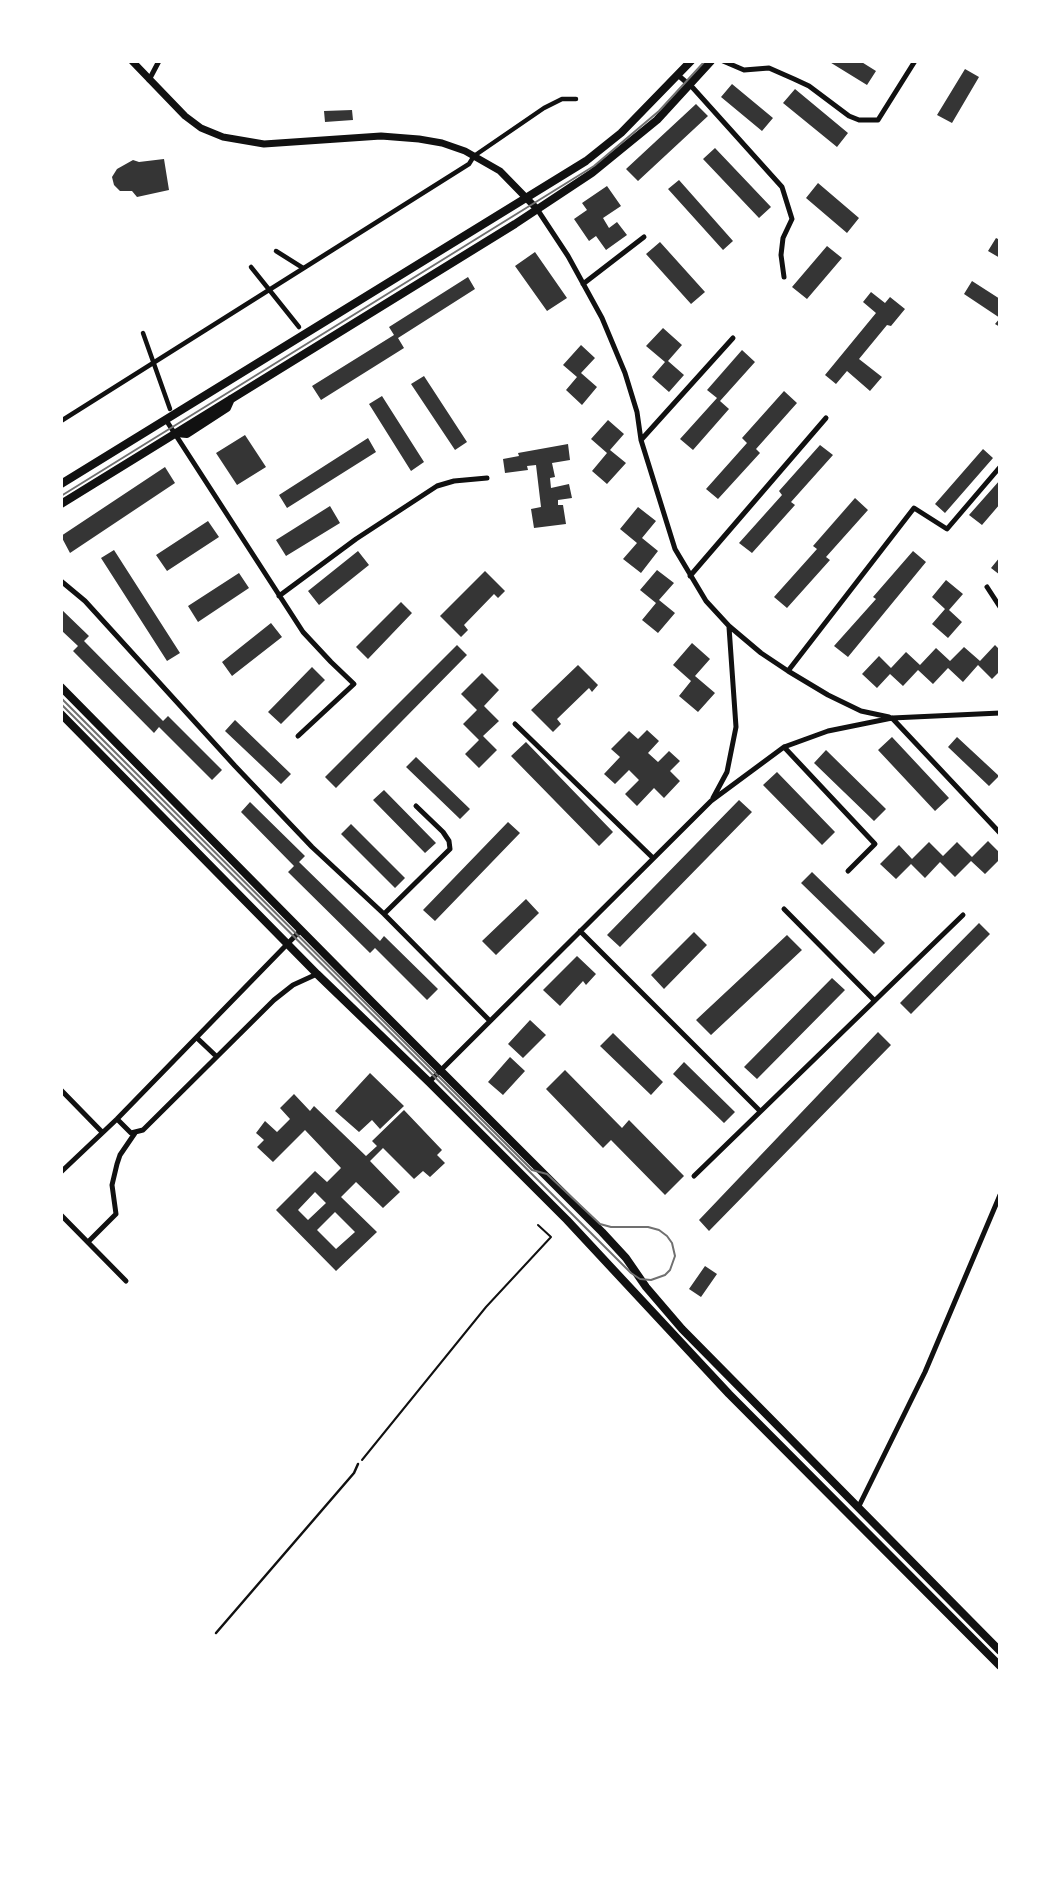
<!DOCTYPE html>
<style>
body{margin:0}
#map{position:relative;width:1061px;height:1899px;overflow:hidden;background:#fff;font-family:Montserrat,sans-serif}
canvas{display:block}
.frame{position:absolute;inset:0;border:63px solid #fff;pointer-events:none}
</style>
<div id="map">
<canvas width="1061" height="1899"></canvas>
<div class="frame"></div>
</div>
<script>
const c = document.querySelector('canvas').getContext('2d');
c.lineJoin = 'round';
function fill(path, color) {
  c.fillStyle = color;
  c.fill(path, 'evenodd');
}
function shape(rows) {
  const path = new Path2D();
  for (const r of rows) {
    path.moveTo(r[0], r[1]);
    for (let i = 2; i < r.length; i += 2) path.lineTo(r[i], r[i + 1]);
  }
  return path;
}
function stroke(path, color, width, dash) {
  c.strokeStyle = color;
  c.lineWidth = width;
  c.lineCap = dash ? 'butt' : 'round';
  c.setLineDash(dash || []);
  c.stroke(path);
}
const building = shape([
 [828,61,860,61,876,71,867,85],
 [965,69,979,77,952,123,937,115],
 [732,84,773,118,762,131,721,97],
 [795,89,848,133,837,147,783,103],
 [696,104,708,116,638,181,626,169],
 [352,110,353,120,325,122,324,111],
 [715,148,771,207,759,218,703,159],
 [164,159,169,190,137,197,132,191,120,191,114,185,112,177,117,169,133,160,139,162],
 [679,180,733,241,723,250,668,189],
 [818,183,859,218,847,233,806,198],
 [607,186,621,206,603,218,609,228,617,222,627,235,606,250,596,236,589,241,574,219,587,210,582,203],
 [996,238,1000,240,1000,258,988,251],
 [660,242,705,292,691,304,646,254],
 [827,246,842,258,807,299,792,287],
 [535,252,567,298,547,311,515,266],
 [468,277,475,289,398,338,404,348,321,400,312,386,394,335,389,327],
 [972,281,1000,299,1000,327,995,324,1000,318,964,294],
 [871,292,885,303,890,297,905,309,891,326,887,325,859,359,882,377,870,391,847,371,836,384,825,375,876,313,863,302],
 [663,328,682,345,668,361,684,375,669,392,652,377,665,362,646,346],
 [581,345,595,358,581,373,597,387,582,405,566,390,577,377,563,365],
 [742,350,755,362,720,401,729,409,693,450,680,439,717,398,707,390],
 [424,376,467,442,455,450,411,384],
 [784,391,797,403,756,449,760,453,718,499,706,489,747,443,742,438],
 [382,396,424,462,411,471,369,404],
 [608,420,624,434,610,450,626,463,607,484,592,471,607,453,591,439],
 [245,435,266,467,237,485,216,453],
 [368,438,376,452,287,508,279,495],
 [568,444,570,460,552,463,555,477,550,478,551,488,569,484,572,498,558,500,558,505,563,505,566,524,534,528,531,509,541,507,536,465,527,466,528,470,505,473,503,459,519,456,518,453],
 [820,445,833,455,791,502,795,505,752,553,739,543,782,495,779,491],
 [983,449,993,458,945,513,935,504],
 [165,467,175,483,70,553,61,536],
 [1000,480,1000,504,982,525,969,515],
 [855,498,868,510,826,557,830,560,787,608,774,597,817,549,813,546],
 [330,506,340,523,286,556,276,540],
 [638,507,656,521,642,538,658,551,641,573,623,559,637,543,620,529],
 [208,521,219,537,167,571,156,555],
 [114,550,180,653,167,661,101,558],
 [358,551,369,565,319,605,308,591],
 [913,551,926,562,848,657,834,646,876,599,873,597],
 [1000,557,1000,575,991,568],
 [657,570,674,583,659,600,675,613,658,633,642,620,656,603,640,590],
 [485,571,505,591,498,598,494,594,464,625,468,630,461,637,440,616],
 [239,573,249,588,198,622,188,606],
 [946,580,963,594,949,610,962,622,948,638,932,624,945,609,932,597],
 [401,602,412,613,368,659,356,647],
 [61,609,89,636,84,641,163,721,168,716,222,770,212,780,159,727,154,733,73,651,78,646,61,630],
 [271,623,282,637,232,676,222,662],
 [692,643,710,659,695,676,715,693,698,712,679,696,691,681,673,665],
 [457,645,467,655,336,788,325,777],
 [995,645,1000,650,1000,671,992,679,978,665,963,682,948,668,933,684,918,670,903,686,890,674,877,688,862,674,879,656,891,668,906,652,920,665,936,648,950,661,964,647,980,661],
 [578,665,598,685,592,692,589,688,557,719,561,724,553,732,531,710],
 [312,667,325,680,281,724,268,712],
 [482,673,499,690,484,706,499,721,483,736,497,750,479,768,465,754,479,740,463,724,477,710,461,694],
 [235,720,291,774,281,784,225,731],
 [647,730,659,741,648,753,658,762,669,751,680,761,670,771,680,781,664,798,654,788,637,806,625,794,639,780,629,770,615,784,604,774,620,757,611,749,629,731,638,739],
 [892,737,949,798,935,811,878,750],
 [957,737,999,776,989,786,948,747],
 [526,742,613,832,599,846,511,756],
 [826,750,886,809,874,821,814,763],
 [416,757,470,809,460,819,406,767],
 [777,772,835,832,822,845,763,785],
 [384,790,436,843,425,853,373,800],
 [739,800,752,812,620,947,607,935],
 [250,802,305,856,299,862,380,941,384,936,438,989,427,1000,375,948,370,953,288,872,294,866,241,812],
 [508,822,520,833,435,921,423,910],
 [351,824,405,878,395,888,341,834],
 [988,841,1000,853,1000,859,985,874,971,861,955,877,940,862,925,878,911,864,896,879,880,864,899,845,912,859,929,842,943,856,957,842,972,857],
 [812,872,885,943,874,954,801,883],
 [526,899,539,913,496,955,482,941],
 [979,923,990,934,911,1014,900,1003],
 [694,932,707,945,664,989,651,975],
 [787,935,802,950,711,1035,696,1020],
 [577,956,596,974,586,985,583,981,560,1006,543,990],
 [832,978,845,990,757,1079,744,1067],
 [530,1020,546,1035,523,1058,508,1044],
 [878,1032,891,1045,709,1231,699,1220],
 [613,1033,663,1082,651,1095,600,1046],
 [510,1057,525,1071,503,1095,488,1082],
 [684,1062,735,1112,724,1123,673,1074],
 [565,1070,622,1128,629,1120,684,1176,665,1195,611,1140,603,1148,546,1089],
 [370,1073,404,1106,380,1129,372,1120,359,1132,335,1111],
 [294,1094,310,1111,314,1106,366,1156,377,1146,372,1141,404,1110,442,1150,437,1155,445,1163,430,1177,423,1171,414,1179,383,1148,370,1161,400,1192,383,1208,356,1182,341,1197,377,1232,336,1271,276,1210,315,1171,327,1182,341,1168,305,1130,273,1162,257,1147,264,1140,256,1133,265,1121,277,1132,290,1119,280,1108],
 [315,1192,326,1203,308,1220,298,1210],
 [335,1212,355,1232,336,1249,317,1230],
 [705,1266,717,1274,701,1297,689,1289]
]);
const path = shape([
 [362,1460,486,1307,551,1237,538,1225]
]);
const service = shape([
 [216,1633,354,1473,358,1464]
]);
const pedestrian = shape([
 [276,251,303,268],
 [251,267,299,327],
 [143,333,170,409],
 [61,421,469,164,474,156,544,108,562,99,576,99]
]);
const minor = shape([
 [723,61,744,70,769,68,794,79,809,86,849,116,859,120,878,120,915,61],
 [679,76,693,88,782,187,792,219,783,238,781,255,784,277],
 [149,80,159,61],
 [537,209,568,256,602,318,625,373,637,412,641,440,675,549,706,601,729,626,761,653,788,671,828,695,861,711,889,717],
 [583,284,644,237],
 [166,420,303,632,331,662,354,684,298,736],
 [641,440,733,338],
 [690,576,826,418],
 [61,581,85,601,235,766,312,847,384,914,490,1021],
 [987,587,1000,607],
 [279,596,356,539,437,486,454,481,487,478],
 [788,671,914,508,947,529,1000,467],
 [892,718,1000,833],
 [515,724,653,858],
 [784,747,875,844,848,871],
 [713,798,727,772,736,727,729,627],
 [784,909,874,1000],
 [384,914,450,849,449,841,443,832,416,806],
 [580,931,760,1111],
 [197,1038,216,1056],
 [429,1082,711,801,784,747,828,731,892,718,1000,713],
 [61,1090,102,1132],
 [117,1119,131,1133,143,1130,274,1000,293,985,317,974],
 [61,1172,117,1119,301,930],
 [694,1176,963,915],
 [61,1215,126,1281],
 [88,1242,116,1214,112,1185,117,1164,120,1155,135,1133],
 [858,1508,925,1372,1000,1195]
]);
const tertiary = shape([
 [132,61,185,116,201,128,223,137,264,144,381,136,419,139,442,143,465,151,500,171,537,209]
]);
const secondary = shape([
 [176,433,187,434,227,408,231,399],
 [61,484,586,161,621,133,691,61],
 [61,504,515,224,592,173,657,120,711,61],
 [61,687,370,1000,602,1232,626,1258,646,1287,682,1329,1000,1651],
 [61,714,317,974,429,1082,567,1220,729,1394,1000,1666]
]);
const tram = shape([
 [61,496,594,166,659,111,705,61],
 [61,698,532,1170,547,1174,600,1224,611,1227,648,1227,659,1230,667,1236,672,1243,675,1256,670,1270,665,1275,651,1280,640,1279,631,1273,61,704]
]);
fill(building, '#353535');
stroke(path, '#111', 2);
stroke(service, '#111', 2.5);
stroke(pedestrian, '#111', 4.5);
stroke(minor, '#111', 5);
stroke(tertiary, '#111', 7);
stroke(secondary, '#111', 8);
stroke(tram, '#707070', 2);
</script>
